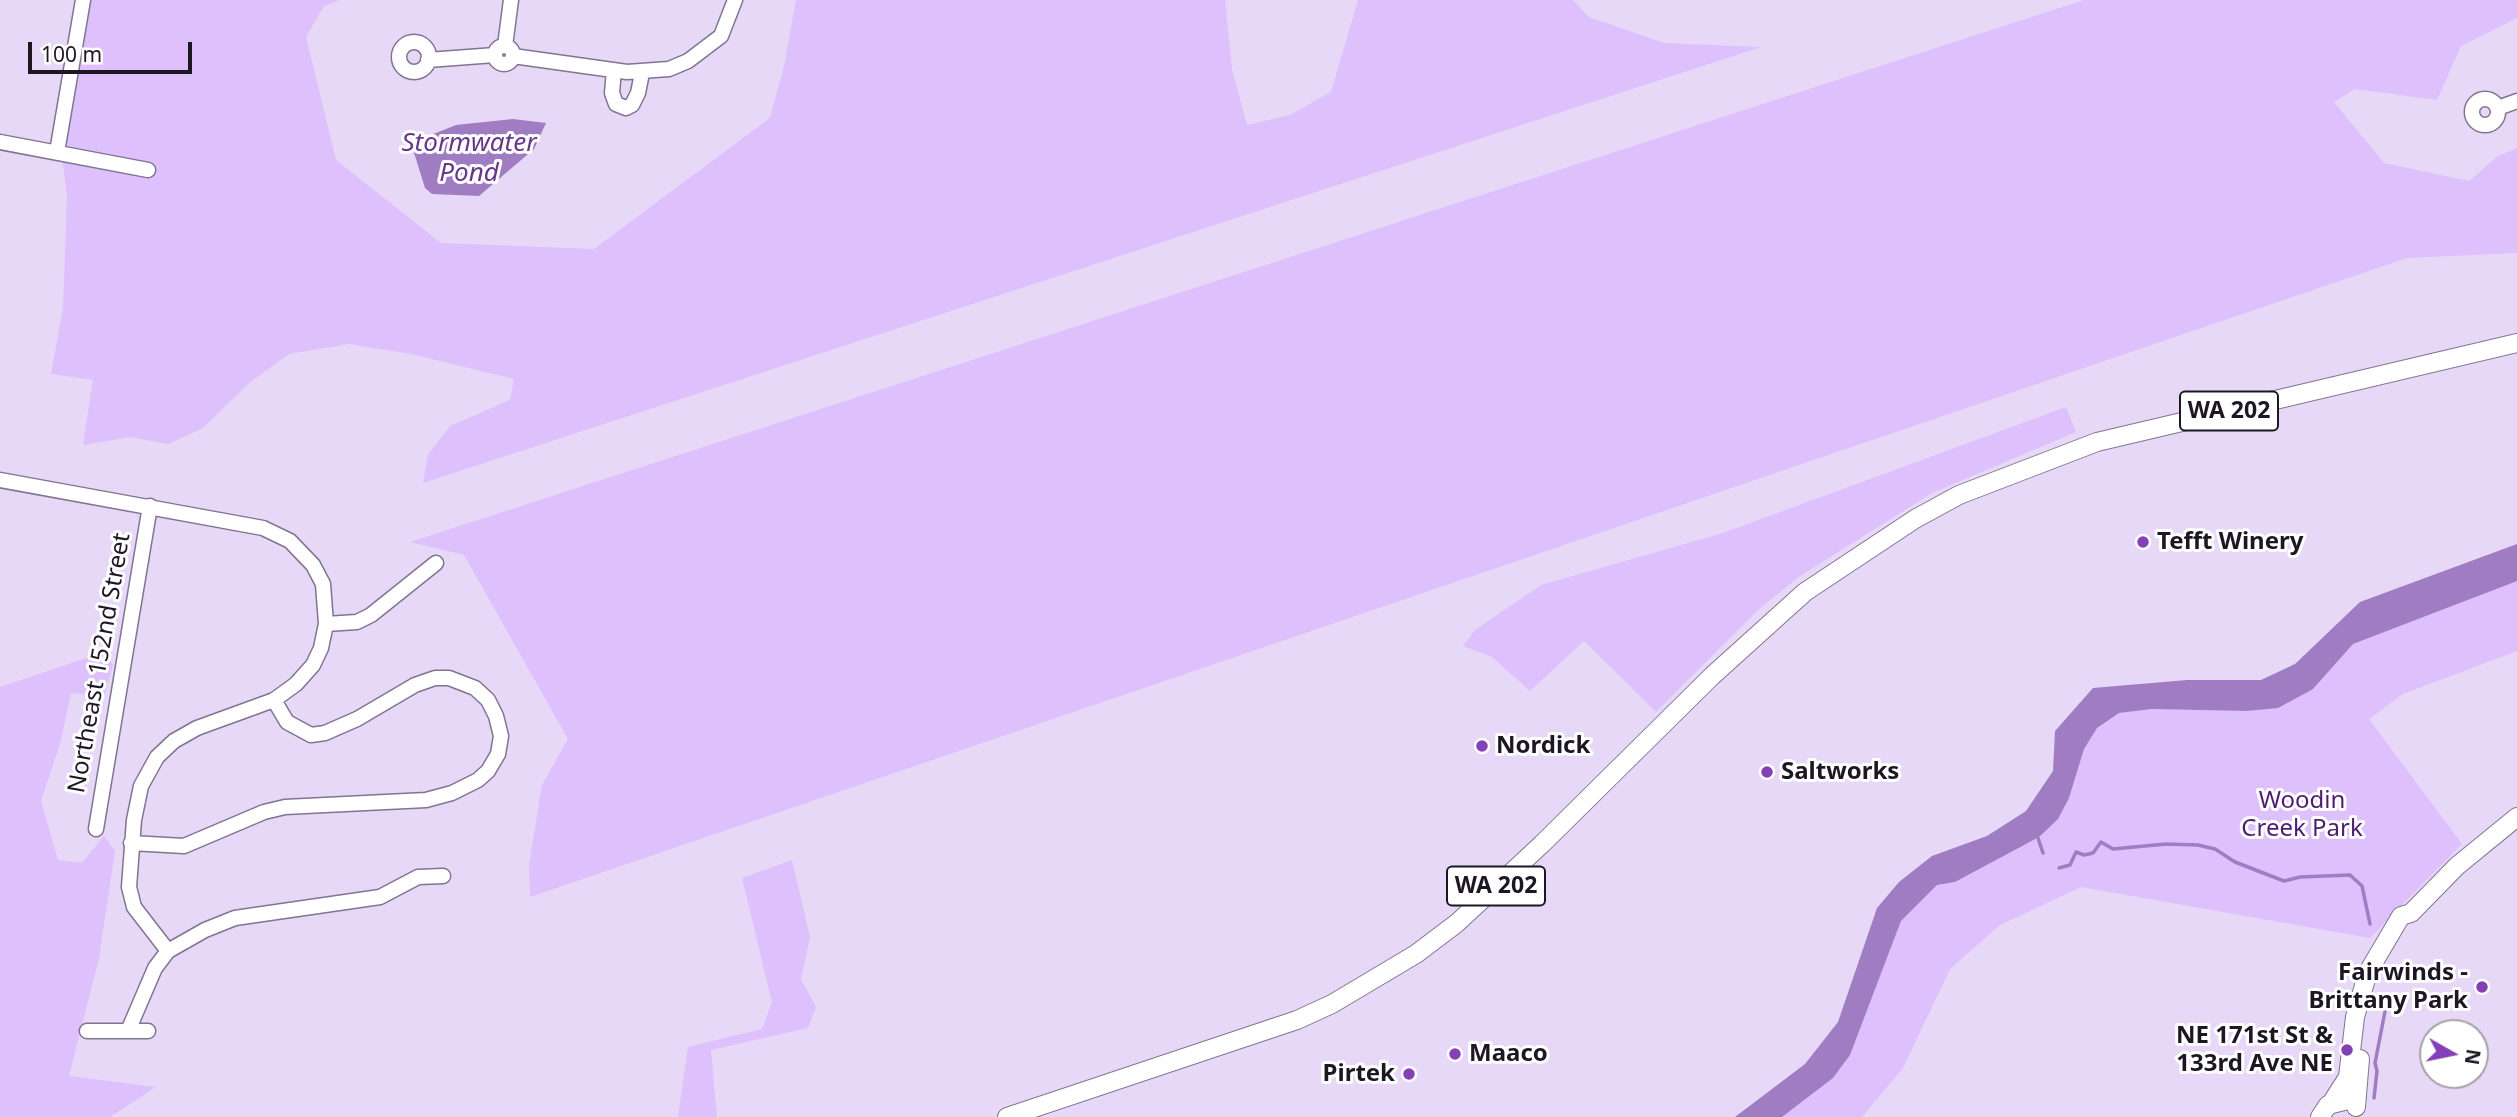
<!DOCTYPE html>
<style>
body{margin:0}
#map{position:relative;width:2517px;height:1117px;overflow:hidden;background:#e7d8f8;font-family:"Noto Sans",sans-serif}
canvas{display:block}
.north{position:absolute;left:2419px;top:1019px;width:70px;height:70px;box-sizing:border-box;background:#fff;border:2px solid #a4a2a7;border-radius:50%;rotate:99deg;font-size:19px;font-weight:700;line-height:28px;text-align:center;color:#1c1722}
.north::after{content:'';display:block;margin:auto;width:24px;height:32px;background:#8241b6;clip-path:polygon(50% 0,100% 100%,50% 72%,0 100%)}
.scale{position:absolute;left:28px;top:42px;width:164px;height:32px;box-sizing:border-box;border:4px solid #1c1722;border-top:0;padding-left:9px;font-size:21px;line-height:24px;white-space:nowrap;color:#1c1722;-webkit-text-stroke:5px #fff;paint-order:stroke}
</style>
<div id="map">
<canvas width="2517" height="1117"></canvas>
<div class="north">N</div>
<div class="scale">100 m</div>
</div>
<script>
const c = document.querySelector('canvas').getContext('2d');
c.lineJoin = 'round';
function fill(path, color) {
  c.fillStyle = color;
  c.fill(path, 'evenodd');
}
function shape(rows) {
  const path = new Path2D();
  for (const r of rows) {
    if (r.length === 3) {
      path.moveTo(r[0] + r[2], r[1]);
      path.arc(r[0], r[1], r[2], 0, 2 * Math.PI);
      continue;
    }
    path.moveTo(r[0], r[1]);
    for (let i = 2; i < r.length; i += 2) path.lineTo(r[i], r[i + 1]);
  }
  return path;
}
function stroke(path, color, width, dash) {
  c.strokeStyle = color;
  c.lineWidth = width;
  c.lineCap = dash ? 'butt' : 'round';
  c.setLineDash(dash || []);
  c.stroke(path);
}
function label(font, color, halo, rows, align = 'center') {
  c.font = font + ' "Noto Sans",sans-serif';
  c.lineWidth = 6;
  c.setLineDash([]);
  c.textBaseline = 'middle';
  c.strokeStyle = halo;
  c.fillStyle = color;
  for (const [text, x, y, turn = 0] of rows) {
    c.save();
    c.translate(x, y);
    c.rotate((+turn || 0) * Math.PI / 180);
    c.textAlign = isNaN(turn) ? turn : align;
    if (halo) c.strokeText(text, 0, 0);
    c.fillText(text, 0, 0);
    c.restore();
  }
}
const green = shape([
 [85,0,340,0,324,6,306,37,336,160,441,243,594,249,770,118,784,66,796,0,1225,0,1232,69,1247,125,1290,115,1331,92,1358,0,1573,0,1589,17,1664,43,1761,47,423,483,428,455,450,426,510,400,514,379,411,354,349,344,289,354,249,383,203,428,168,444,130,437,83,445,93,380,51,374,63,307,67,196,63,165,57,152],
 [2084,0,2517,0,2517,18,2461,46,2437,100,2355,89,2334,102,2384,163,2469,181,2498,156,2517,148,2517,253,2407,258,530,897,529,865,542,785,568,739,464,555,410,542],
 [2066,407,2076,432,1932,493,1800,576,1759,609,1656,712,1584,641,1530,691,1492,657,1463,646,1475,630,1541,585,1723,533],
 [2517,580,2517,651,2403,694,2369,719,2462,844,2370,938,2081,887,2000,925,1950,969,1903,1068,1862,1117,1782,1117,1833,1078,1850,1055,1901,921,1937,885,1955,882,2039,837,2069,798,2084,749,2096,728,2119,713,2152,709,2246,711,2313,689,2353,644],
 [104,652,113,665,104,696,71,693,60,744,41,801,58,860,82,863,104,836,115,851,99,958,69,1076,156,1087,110,1117,0,1117,0,687],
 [792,860,810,937,801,979,816,1007,808,1028,711,1050,717,1117,678,1117,688,1047,762,1029,772,1002,742,878]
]);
const water = shape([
 [513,119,546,123,534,149,479,196,432,194,425,188,411,143,456,125],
 [2517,544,2517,581,2353,644,2313,689,2278,708,2246,711,2152,709,2119,713,2097,728,2084,749,2069,798,2058,819,2039,837,1955,882,1937,885,1901,921,1850,1055,1833,1078,1782,1117,1735,1117,1805,1064,1838,1022,1877,908,1899,882,1932,856,1987,836,2026,811,2053,771,2055,731,2093,688,2187,680,2261,680,2295,664,2360,602]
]);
const stream = shape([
 [2037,835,2043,853],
 [2059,868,2070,865,2076,852,2084,855,2093,853,2101,842,2113,849,2166,844,2198,845,2215,849,2235,862,2284,881,2300,877,2350,875,2362,886,2370,924],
 [2374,1098,2377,1071,2375,1063,2388,996]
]);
const minor = shape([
 [414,57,15],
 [505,46,511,0],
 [504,55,9],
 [513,56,627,72,669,69,688,61,721,36,735,0],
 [428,60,495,55],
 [614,70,612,93,616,104,626,108,632,105,638,93,642,73],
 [2485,112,13],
 [2498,108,2517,101],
 [0,142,148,170],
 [57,152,83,0],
 [0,480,263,528,290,541,313,565,323,584,326,624,321,648,313,665,296,684,274,700,197,728,174,741,157,757,141,786,134,820,129,887,134,907,168,951],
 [326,624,357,622,371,615,436,563],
 [96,829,150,506],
 [131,843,184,846,264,812,285,807,426,800,452,793,478,780,488,771,498,754,501,736,496,716,488,700,475,688,449,678,435,678,415,685,357,719,325,733,311,735,287,722,274,700],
 [87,1031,148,1031],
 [128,1031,155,968,168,951,205,930,235,918,380,897,418,877,443,876]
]);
const major = shape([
 [2411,913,2457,866,2517,817],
 [2332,1102,2348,1077,2355,1017,2368,972,2401,916,2411,913],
 [2356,1107,2360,1059],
 [1007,1117,1297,1020,1332,1004,1416,954,1457,923,1542,844,1712,676,1805,592,1915,519,1959,495,2097,442,2517,343],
 [2320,1117,2328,1105,2344,1101]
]);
const markers = [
 [2143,542,7,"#8241b6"],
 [1482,746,7,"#8241b6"],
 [1767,772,7,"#8241b6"],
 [2482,987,7,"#8241b6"],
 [2347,1050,7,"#8241b6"],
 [1455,1054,7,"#8241b6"],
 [1409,1074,7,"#8241b6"]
];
const shields = [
 [2229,411,98],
 [1496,886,98]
];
const shieldNames = [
 ["WA 202",2229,411],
 ["WA 202",1496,886]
];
const poiNames = [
 ["Tefft Winery",2157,542],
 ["Nordick",1496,746],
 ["Saltworks",1781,772],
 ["Fairwinds -",2468,973,"right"],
 ["Brittany Park",2468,1001,"right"],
 ["NE 171st St &",2333,1036,"right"],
 ["133rd Ave NE",2333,1064,"right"],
 ["Maaco",1469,1054],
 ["Pirtek",1395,1074,"right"]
];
const streetNames = [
 ["Northeast 152nd Street",100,663,-80]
];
const parkNames = [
 ["Woodin",2302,801],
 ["Creek Park",2302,829]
];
const waterNames = [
 ["Stormwater",469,144],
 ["Pond",469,174]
];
fill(green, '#ddc0fc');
fill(water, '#a07cc3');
stroke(stream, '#a07cc3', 3.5);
stroke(minor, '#817490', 17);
stroke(major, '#817490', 20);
stroke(minor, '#fff', 14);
stroke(major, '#fff', 18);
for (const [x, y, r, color] of markers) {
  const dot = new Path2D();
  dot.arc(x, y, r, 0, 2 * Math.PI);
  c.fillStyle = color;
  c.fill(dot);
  stroke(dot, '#fff', 2.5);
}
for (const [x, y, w] of shields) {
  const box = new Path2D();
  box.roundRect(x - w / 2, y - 19.5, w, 39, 5);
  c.fillStyle = '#fff';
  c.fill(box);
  stroke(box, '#1c1722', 2);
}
label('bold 23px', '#1c1722', null, shieldNames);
label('bold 24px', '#1c1722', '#fff', poiNames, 'left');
label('24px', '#1c1722', '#fff', streetNames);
label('24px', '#4e1d72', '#fff', parkNames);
label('italic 26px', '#66378c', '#fff', waterNames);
</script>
